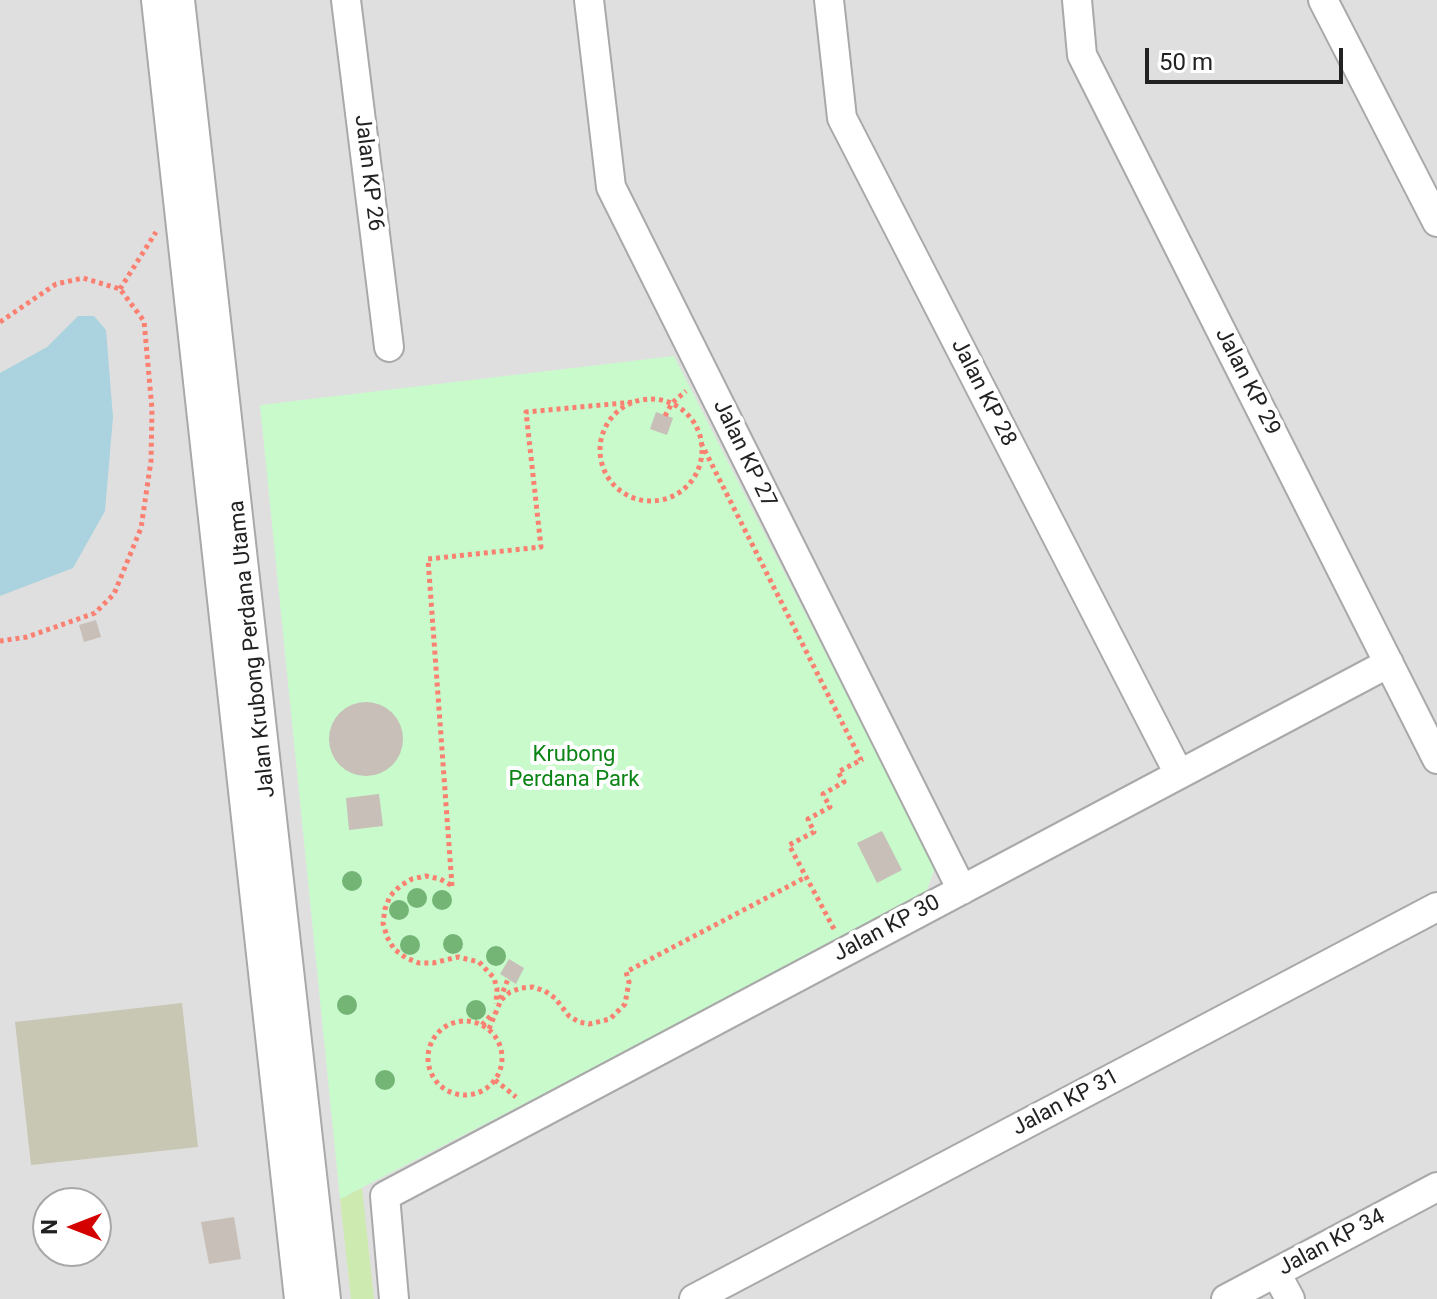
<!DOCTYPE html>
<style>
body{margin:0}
#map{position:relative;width:1437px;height:1299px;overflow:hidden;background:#f2efe9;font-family:Roboto,sans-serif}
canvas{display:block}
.north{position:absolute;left:32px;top:1187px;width:80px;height:80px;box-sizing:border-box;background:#fff;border:2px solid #a7a7a7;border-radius:50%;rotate:270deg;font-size:22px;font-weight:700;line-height:32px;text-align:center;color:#222}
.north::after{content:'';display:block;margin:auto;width:28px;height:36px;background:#d40000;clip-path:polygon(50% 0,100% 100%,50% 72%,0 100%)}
.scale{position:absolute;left:1145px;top:48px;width:198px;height:36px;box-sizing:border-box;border:4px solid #222;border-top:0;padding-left:10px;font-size:24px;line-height:28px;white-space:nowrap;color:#222;-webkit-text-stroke:6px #fff;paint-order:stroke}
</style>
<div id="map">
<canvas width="1437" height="1299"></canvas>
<div class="north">N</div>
<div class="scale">50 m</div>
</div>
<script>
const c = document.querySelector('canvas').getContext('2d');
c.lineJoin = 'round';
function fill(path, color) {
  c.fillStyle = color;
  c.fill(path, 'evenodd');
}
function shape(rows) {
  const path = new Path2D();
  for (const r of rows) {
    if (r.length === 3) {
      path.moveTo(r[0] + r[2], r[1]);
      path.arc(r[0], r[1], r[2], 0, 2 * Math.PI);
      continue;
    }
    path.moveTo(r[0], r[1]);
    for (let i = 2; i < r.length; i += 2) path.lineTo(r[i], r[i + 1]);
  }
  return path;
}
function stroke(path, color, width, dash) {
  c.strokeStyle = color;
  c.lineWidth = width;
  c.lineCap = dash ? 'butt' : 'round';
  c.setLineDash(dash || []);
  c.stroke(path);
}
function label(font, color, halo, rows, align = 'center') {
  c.font = font + ' Roboto,sans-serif';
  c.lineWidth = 8;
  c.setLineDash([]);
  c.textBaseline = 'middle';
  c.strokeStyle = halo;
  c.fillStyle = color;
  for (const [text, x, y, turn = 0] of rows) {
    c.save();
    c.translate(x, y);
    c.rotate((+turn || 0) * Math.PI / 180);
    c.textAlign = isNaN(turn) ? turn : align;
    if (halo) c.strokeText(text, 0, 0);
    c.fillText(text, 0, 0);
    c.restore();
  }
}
const residential = shape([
 [0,0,156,0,300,1299,0,1299],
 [48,1203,96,1203,96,1251,48,1251],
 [180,0,1437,0,1437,1299,326,1299]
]);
const construction = shape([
 [182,1003,198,1147,31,1165,15,1022]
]);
const grass = shape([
 [362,1188,374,1299,351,1299,340,1199]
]);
const park = shape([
 [674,356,935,868,925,896,340,1199,260,405]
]);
const water = shape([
 [78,316,94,316,106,330,113,417,105,511,73,568,0,596,0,373,47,347]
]);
const building = shape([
 [656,412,673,418,667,435,650,429],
 [96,620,101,637,84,642,79,625],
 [366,739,37],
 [379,794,383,826,349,830,346,798],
 [882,831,902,870,877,883,857,843],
 [509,959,524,968,516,984,500,974],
 [234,1217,241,1259,209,1264,201,1222]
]);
const path = shape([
 [120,289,156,232],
 [0,322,56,284,83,278,120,289,144,321,152,409,151,461,141,528,114,594,95,613,27,637,0,641],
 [651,450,51],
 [665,416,672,403,686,391],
 [701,443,861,760],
 [451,885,440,879,426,876,412,879,400,886,390,896,385,909,383,923,387,937,394,949,406,958,419,963,433,963,458,957,479,962,494,978,497,989,496,1004],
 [452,886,428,559,541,547,526,412,634,402],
 [834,929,789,845,814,832,808,819,830,807,823,794,844,782,838,772,863,759],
 [500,999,508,979],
 [465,1058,37],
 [482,1025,493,1013],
 [489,1029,501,1000,510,992,521,988,533,987,545,991,555,998,569,1016,579,1022,589,1024,610,1019,625,1004,629,982,626,972,806,877],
 [495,1080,516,1097]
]);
const street = shape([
 [156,0,299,1299],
 [180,0,326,1299],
 [346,0,389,347],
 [589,0,611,187,962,890],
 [829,0,842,118,1179,774],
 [1077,0,1082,55,1437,759],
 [1323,0,1437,222],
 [1276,1273,1290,1299],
 [394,1299,385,1196,1389,663],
 [694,1299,1437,907],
 [1226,1299,1437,1187]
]);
const trees = [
 [352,881],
 [417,898],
 [442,900],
 [399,910],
 [453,944],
 [410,945],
 [496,956],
 [347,1005],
 [476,1010],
 [385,1080]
];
const streetNames = [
 ["Jalan KP 26",368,173,83],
 ["Jalan KP 29",1247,382,63],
 ["Jalan KP 28",983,393,63],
 ["Jalan KP 27",744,454,64],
 ["Jalan Krubong Perdana Utama",253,649,-96],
 ["Jalan KP 30",887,929,-28],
 ["Jalan KP 31",1066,1103,-28],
 ["Jalan KP 34",1332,1243,-28]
];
const parkNames = [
 ["Krubong",574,755],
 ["Perdana Park",574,780]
];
fill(residential, '#e0dfdf');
fill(construction, '#c7c7b4');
fill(grass, '#cdebb0');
fill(park, '#c8facc');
fill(water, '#aad3df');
fill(building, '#c7bfb8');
stroke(street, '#a9a9a9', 32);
stroke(path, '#fa8072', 5, [4, 4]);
stroke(street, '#fff', 28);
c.fillStyle = '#74b475';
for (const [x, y] of trees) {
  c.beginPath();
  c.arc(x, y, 10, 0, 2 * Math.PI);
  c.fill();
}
label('22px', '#222', '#fff', streetNames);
label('22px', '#0c8416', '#fff', parkNames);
</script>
